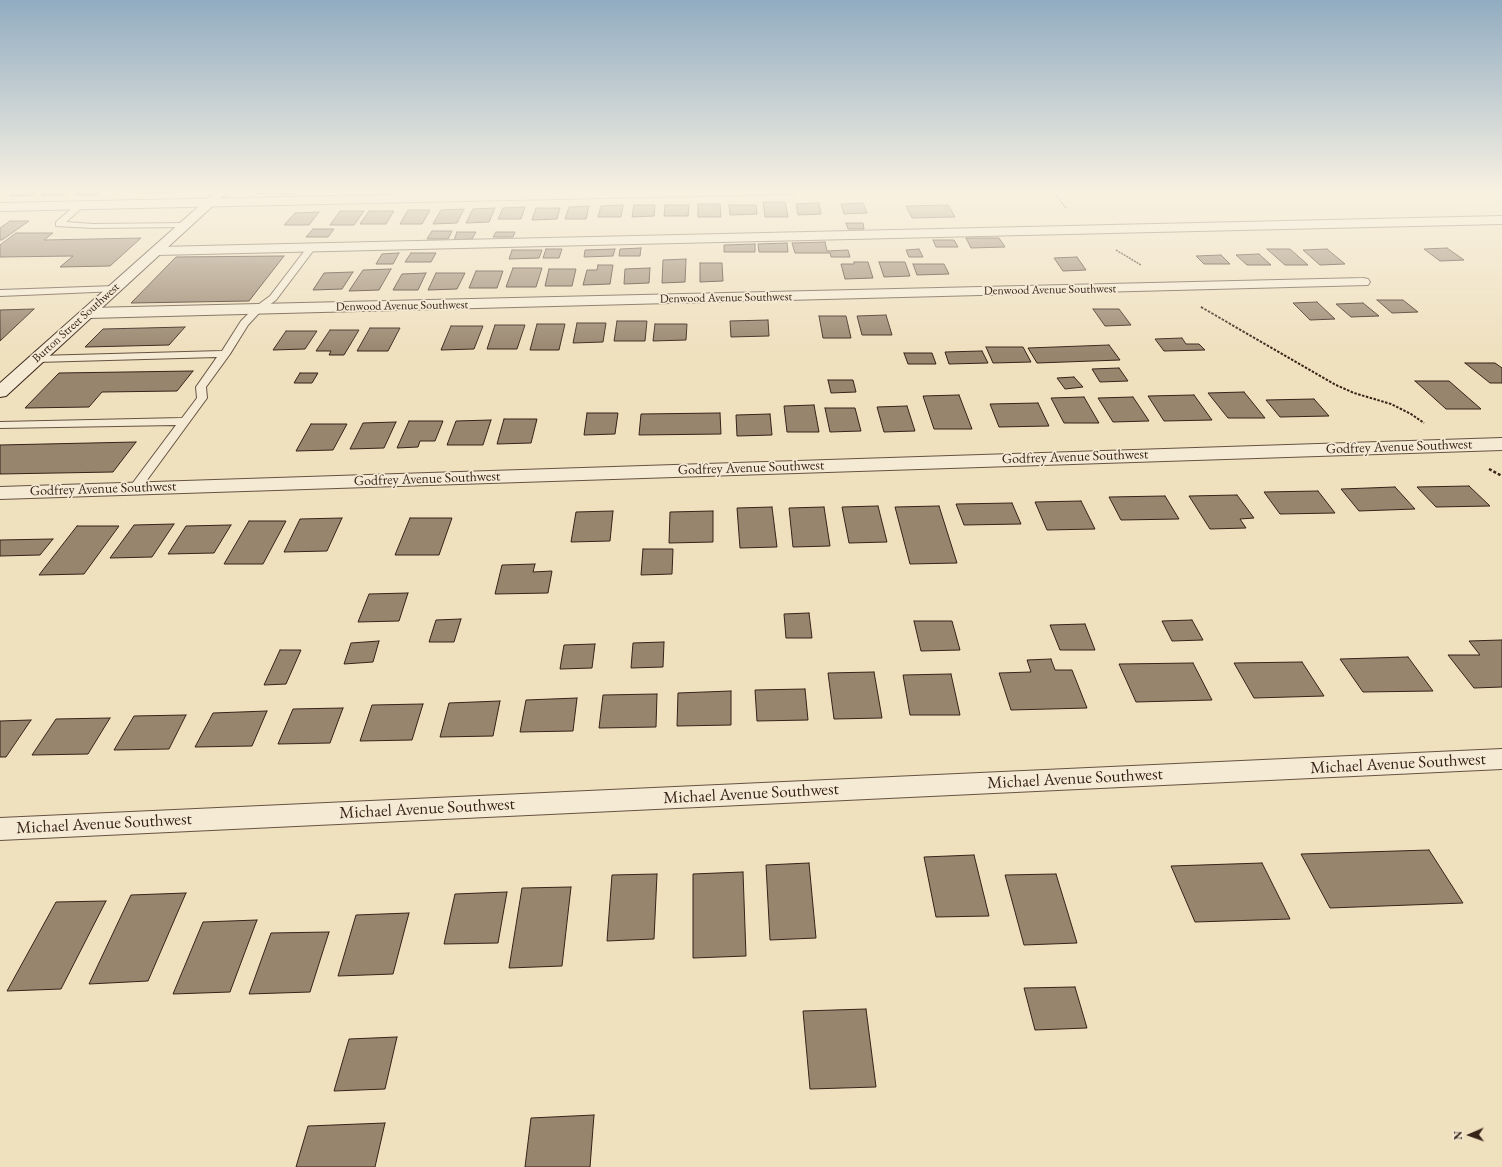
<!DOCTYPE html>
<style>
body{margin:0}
#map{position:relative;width:1502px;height:1167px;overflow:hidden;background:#efe0be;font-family:"EB Garamond",serif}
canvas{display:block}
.north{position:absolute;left:1450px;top:1115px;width:40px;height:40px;-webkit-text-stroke:3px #f5ebd5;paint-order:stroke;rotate:268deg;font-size:11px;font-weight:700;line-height:16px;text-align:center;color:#372318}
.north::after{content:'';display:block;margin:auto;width:14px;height:18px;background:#372318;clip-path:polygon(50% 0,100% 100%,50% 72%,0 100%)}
</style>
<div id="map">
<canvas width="1502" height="1167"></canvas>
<div class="north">N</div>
</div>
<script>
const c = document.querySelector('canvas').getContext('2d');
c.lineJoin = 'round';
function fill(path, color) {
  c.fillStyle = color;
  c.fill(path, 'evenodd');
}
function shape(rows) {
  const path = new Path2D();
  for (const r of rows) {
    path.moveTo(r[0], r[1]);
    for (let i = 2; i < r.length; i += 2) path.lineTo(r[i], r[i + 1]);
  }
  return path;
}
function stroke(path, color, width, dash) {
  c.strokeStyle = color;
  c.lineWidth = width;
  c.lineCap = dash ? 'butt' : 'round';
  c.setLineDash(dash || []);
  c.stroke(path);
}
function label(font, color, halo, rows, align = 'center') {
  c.font = font + ' "EB Garamond",serif';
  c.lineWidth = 3.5;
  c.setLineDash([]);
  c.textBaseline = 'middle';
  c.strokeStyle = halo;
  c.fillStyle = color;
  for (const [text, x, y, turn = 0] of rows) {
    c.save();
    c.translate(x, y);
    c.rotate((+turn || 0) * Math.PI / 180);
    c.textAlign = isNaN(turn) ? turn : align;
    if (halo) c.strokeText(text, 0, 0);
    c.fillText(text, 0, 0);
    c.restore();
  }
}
const building = shape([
 [18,190,39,190,31,196,9,196,18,190],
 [48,190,70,190,63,195,41,195,48,190],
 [81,190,103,190,97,195,75,195,81,190],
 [136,190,182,190,179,193,132,193,136,190],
 [259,190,296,190,293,194,256,194,259,190],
 [763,202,785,202,788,217,765,217,763,202],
 [819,203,821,214,798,215,796,204,819,203],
 [863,203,867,213,844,214,841,204,863,203],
 [698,204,720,204,721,217,698,217,698,204],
 [623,205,621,217,598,217,601,206,623,205],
 [634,205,655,205,654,216,632,217,634,205],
 [665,205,689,205,688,216,664,216,665,205],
 [729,205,756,205,757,214,730,215,729,205],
 [948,205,955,217,912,218,906,206,948,205],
 [589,206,586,219,565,219,569,207,589,206],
 [525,207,521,219,498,219,503,208,525,207],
 [495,208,489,222,466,223,473,209,495,208],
 [536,208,560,208,557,219,532,220,536,208],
 [464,209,457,223,433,224,441,210,464,209],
 [408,210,430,210,422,224,400,224,408,210],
 [340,211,364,211,354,225,330,225,340,211],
 [369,211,394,211,386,224,360,224,369,211],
 [319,212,309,225,284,225,295,213,319,212],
 [10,221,29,221,2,240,0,240,0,228,10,221],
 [846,223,863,223,864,229,848,229,846,223],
 [313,229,334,229,328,237,306,237,313,229],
 [432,231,452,231,448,239,427,239,432,231],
 [457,232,476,232,472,239,454,240,457,232],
 [496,232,515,232,513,237,493,237,496,232],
 [16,233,53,233,44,240,141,238,110,266,60,267,73,256,0,257,0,245,16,233],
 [966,238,999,238,1005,247,971,248,966,238],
 [933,240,954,240,958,247,936,247,933,240],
 [825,242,827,251,848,250,850,257,831,257,830,253,795,253,792,243,825,242],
 [787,243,788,252,759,252,758,244,787,243],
 [755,244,755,252,724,252,724,245,755,244],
 [641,248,640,256,619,256,620,249,641,248],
 [1447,248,1464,260,1440,261,1424,249,1447,248],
 [546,249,562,249,559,258,543,258,546,249],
 [615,249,613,256,584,257,585,250,615,249],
 [919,249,923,257,909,257,906,250,919,249],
 [1267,249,1290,249,1308,265,1285,265,1267,249],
 [1327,249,1345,264,1320,265,1303,250,1327,249],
 [512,250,542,250,539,258,509,259,512,250],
 [399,253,393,264,376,264,382,254,399,253],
 [411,253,436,253,431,262,405,262,411,253],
 [1259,254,1271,265,1247,265,1236,255,1259,254],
 [1221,255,1230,264,1204,264,1196,256,1221,255],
 [284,256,249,301,131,303,176,257,284,256],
 [1077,257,1086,270,1063,271,1054,258,1077,257],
 [686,259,685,282,662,283,663,260,686,259],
 [854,262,868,262,873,278,845,279,841,264,854,264,854,262],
 [879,262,905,262,910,276,884,277,879,262],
 [700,263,722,263,723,281,700,282,700,263],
 [913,264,944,264,949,274,917,275,913,264],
 [598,265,613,265,610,284,583,285,587,270,597,270,598,265],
 [513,268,542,268,536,287,506,287,513,268],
 [650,268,649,283,624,284,625,269,650,268],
 [391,269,379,290,349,291,363,270,391,269],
 [549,269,576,269,572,286,545,286,549,269],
 [476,271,503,271,497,288,469,288,476,271],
 [353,272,342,289,313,290,324,273,353,272],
 [426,273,418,290,393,290,402,274,426,273],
 [436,273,465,273,457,289,428,290,436,273],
 [1377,300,1403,300,1418,312,1392,313,1377,300],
 [1317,302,1335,319,1310,320,1293,303,1317,302],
 [1363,303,1379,316,1351,317,1336,304,1363,303],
 [34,309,0,341,0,310,34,309],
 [1093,309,1119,309,1131,325,1105,326,1093,309],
 [886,315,892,335,862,335,857,316,886,315],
 [819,316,846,316,851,338,823,338,819,316],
 [768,320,769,336,731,337,730,321,768,320],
 [617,321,647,321,645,341,614,341,617,321],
 [577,323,606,323,603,342,573,343,577,323],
 [537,324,565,324,559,350,530,350,537,324],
 [655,324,687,324,686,340,653,341,655,324],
 [495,325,525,325,517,349,487,349,495,325],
 [451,326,483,326,474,349,441,350,451,326],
 [185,327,169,345,85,347,103,329,185,327],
 [370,328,400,328,388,351,357,351,370,328],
 [330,330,359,330,344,355,329,355,331,351,316,351,330,330],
 [286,331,317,331,305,349,273,350,286,331],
 [1182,338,1186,344,1199,344,1205,350,1164,351,1155,339,1182,338],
 [1109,345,1120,360,1037,363,1028,348,1109,345],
 [986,347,1023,347,1031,362,993,363,986,347],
 [982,351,988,363,949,364,945,352,982,351],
 [904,353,932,353,936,364,908,364,904,353],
 [1465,363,1495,363,1502,368,1502,383,1490,383,1465,363],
 [1119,368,1128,381,1100,382,1092,369,1119,368],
 [193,371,177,391,102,392,89,407,25,408,59,373,193,371],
 [300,373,318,373,312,383,294,383,300,373],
 [1074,377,1083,387,1065,389,1057,378,1074,377],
 [828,380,853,380,856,392,831,393,828,380],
 [1415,381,1449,381,1481,409,1446,409,1415,381],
 [1244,392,1265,418,1228,418,1208,393,1244,392],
 [959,395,972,429,934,429,923,396,959,395],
 [1194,395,1212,420,1164,421,1148,396,1194,395],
 [1084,397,1099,423,1064,423,1051,398,1084,397],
 [1133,397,1149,421,1113,422,1098,398,1133,397],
 [1314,399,1329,416,1280,417,1266,400,1314,399],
 [1038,403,1049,426,999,427,990,404,1038,403],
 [814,405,819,432,787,432,784,406,814,405],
 [907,406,915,431,884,432,877,407,907,406],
 [825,408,855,408,861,431,830,432,825,408],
 [587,413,618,413,615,434,584,435,587,413],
 [720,413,721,434,639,435,641,414,720,413],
 [770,414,772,435,737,436,736,415,770,414],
 [504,419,537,419,531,443,497,444,504,419],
 [491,420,483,445,447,445,456,421,491,420],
 [409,421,443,421,435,441,420,441,418,447,397,448,409,421],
 [396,422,384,448,350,449,363,423,396,422],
 [311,424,347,424,333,450,296,451,311,424],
 [136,442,113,472,0,474,0,445,136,442],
 [1469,486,1490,506,1436,507,1417,487,1469,486],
 [1395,487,1415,509,1359,511,1341,489,1395,487],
 [1318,491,1335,513,1280,514,1264,492,1318,491],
 [1237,495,1254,518,1240,519,1246,528,1210,529,1189,496,1237,495],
 [1165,496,1179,519,1121,520,1109,497,1165,496],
 [1081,501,1095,529,1047,530,1035,502,1081,501],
 [1012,503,1021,524,964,525,956,504,1012,503],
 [878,506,887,542,849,543,842,507,878,506],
 [939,506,957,563,910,564,895,507,939,506],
 [772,507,777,547,740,548,737,508,772,507],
 [824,507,830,546,793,547,789,508,824,507],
 [613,511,610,541,571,542,576,512,613,511],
 [713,511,713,542,669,543,670,512,713,511],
 [342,518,327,551,284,552,300,519,342,518],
 [410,518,452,518,439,555,395,555,410,518],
 [249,521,286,521,263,564,224,564,249,521],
 [174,524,152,557,110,558,134,525,174,524],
 [231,525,214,553,168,554,186,526,231,525],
 [77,526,119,526,84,574,39,575,77,526],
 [53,539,40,555,0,556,0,540,53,539],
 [643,549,673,549,672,574,641,575,643,549],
 [535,564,533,572,552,571,548,593,495,594,502,565,535,564],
 [408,593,399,621,358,622,369,594,408,593],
 [809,613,812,638,786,638,784,614,809,613],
 [461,619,454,642,429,642,436,620,461,619],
 [1192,620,1203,640,1172,641,1162,621,1192,620],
 [914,621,952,621,960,650,921,651,914,621],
 [1085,624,1095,650,1060,650,1050,625,1085,624],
 [1502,640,1502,687,1474,688,1448,655,1480,655,1469,641,1502,640],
 [379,641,373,662,344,664,351,643,379,641],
 [664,642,663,667,631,668,633,643,664,642],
 [595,644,592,668,560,669,564,645,595,644],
 [280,650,301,650,286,684,264,685,280,650],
 [1408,657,1433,691,1363,692,1340,659,1408,657],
 [1051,659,1055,670,1072,670,1087,708,1011,710,999,673,1031,672,1027,660,1051,659],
 [1302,662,1324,696,1254,698,1234,663,1302,662],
 [1193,663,1212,700,1136,702,1119,664,1193,663],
 [874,672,882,718,834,719,828,673,874,672],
 [951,674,960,715,910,715,903,675,951,674],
 [805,689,808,720,757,721,755,690,805,689],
 [731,691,731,725,677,726,678,693,731,691],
 [657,694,656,727,599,728,603,695,657,694],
 [577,698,573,731,520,732,526,700,577,698],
 [500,701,493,736,440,737,449,703,500,701],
 [423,704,412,740,360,741,372,705,423,704],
 [343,708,330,743,278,744,293,709,343,708],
 [267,711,252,746,195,747,213,713,267,711],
 [186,715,169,749,114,750,134,716,186,715],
 [110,718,88,754,32,755,56,719,110,718],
 [31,720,6,757,0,757,0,721,31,720],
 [1429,850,1463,903,1330,908,1301,854,1429,850],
 [974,855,989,916,936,917,924,857,974,855],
 [809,863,816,938,770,940,766,865,809,863],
 [1262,863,1290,919,1195,922,1171,866,1262,863],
 [743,872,746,956,693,958,693,874,743,872],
 [657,874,654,939,607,941,612,875,657,874],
 [1056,874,1077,943,1024,945,1005,875,1056,874],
 [571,887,562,966,509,968,522,888,571,887],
 [507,892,498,943,444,944,455,894,507,892],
 [186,893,148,981,89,984,131,895,186,893],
 [106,901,61,989,7,991,56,902,106,901],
 [409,913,393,974,338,976,356,915,409,913],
 [257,920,230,992,173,994,203,922,257,920],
 [329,932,310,992,249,994,271,933,329,932],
 [1075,987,1087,1028,1035,1030,1024,988,1075,987],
 [866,1009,876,1087,810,1089,803,1011,866,1009],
 [397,1037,385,1089,334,1091,349,1039,397,1037],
 [594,1115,590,1167,525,1167,531,1118,594,1115],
 [385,1123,375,1167,296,1167,308,1126,385,1123]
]);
const pathFar2 = shape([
 [1052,190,1067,209],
 [1116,250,1141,265],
 [1201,307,1203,308]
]);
const pathFar1 = shape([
 [1201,307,1336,385,1354,393,1391,404,1411,414,1424,423]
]);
const path = shape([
 [1489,469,1502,476]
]);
const lane = shape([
 [78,203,84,203,85,205,66,222,93,224,185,223,189,225,185,227,93,228,56,226,56,222,78,203],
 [312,244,316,247,276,300,261,311,248,325,230,354,206,387,207,398,139,491,131,491,129,488,176,425,0,428,0,422,182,418,197,398,196,387,217,357,37,362,32,359,37,356,222,351,241,321,255,307,270,296,309,245,312,244],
 [115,286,120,289,118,291,0,296,0,290,115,286]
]);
const street = shape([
 [615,190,798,190,792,194,0,211,0,203,615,190],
 [1502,216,1502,224,157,255,152,254,150,251,152,248,157,247,1502,216],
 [1363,278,1368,279,1370,282,1368,285,89,318,84,316,81,313,84,310,89,308,1363,278],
 [1502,438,1502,450,0,499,0,487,1502,438],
 [1502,749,1502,769,0,840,0,818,1502,749]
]);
const secondary = shape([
 [217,190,230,190,6,396,0,397,0,383,217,190]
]);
const farStreetnames = [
 ["Denwood Avenue Southwest",1050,290,-1],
 ["Denwood Avenue Southwest",726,298,-1],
 ["Denwood Avenue Southwest",402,306,-1],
 ["Burton Street Southwest",76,323,-42]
];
const streetNames = [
 ["Godfrey Avenue Southwest",1399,447,-2],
 ["Godfrey Avenue Southwest",1075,457,-2],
 ["Godfrey Avenue Southwest",751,468,-2],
 ["Godfrey Avenue Southwest",427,479,-2],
 ["Godfrey Avenue Southwest",103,489,-2]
];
const nearStreetnames = [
 ["Michael Avenue Southwest",1398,764,-3],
 ["Michael Avenue Southwest",1075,779,-3],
 ["Michael Avenue Southwest",751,794,-3],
 ["Michael Avenue Southwest",427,809,-3],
 ["Michael Avenue Southwest",104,824,-3]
];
fill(building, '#97856e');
stroke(building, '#372318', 1);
stroke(lane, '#655242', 2);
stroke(street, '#655242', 2);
stroke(secondary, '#372318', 2);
stroke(pathFar2, '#372318', 1.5, [2, 1]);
stroke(pathFar1, '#372318', 2, [2.5, 1.5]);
stroke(path, '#372318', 2.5, [3, 2]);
fill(lane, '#f5ebd5');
fill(street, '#f5ebd5');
fill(secondary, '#f5ebd5');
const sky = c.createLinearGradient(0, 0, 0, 354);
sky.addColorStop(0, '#91acc1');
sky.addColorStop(0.54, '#f8f1e2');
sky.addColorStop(1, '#f8f1e200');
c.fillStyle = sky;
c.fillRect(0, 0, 1502, 354);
label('12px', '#372318', '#f5ebd5', farStreetnames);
label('14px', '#372318', '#f5ebd5', streetNames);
label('17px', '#372318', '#f5ebd5', nearStreetnames);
</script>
